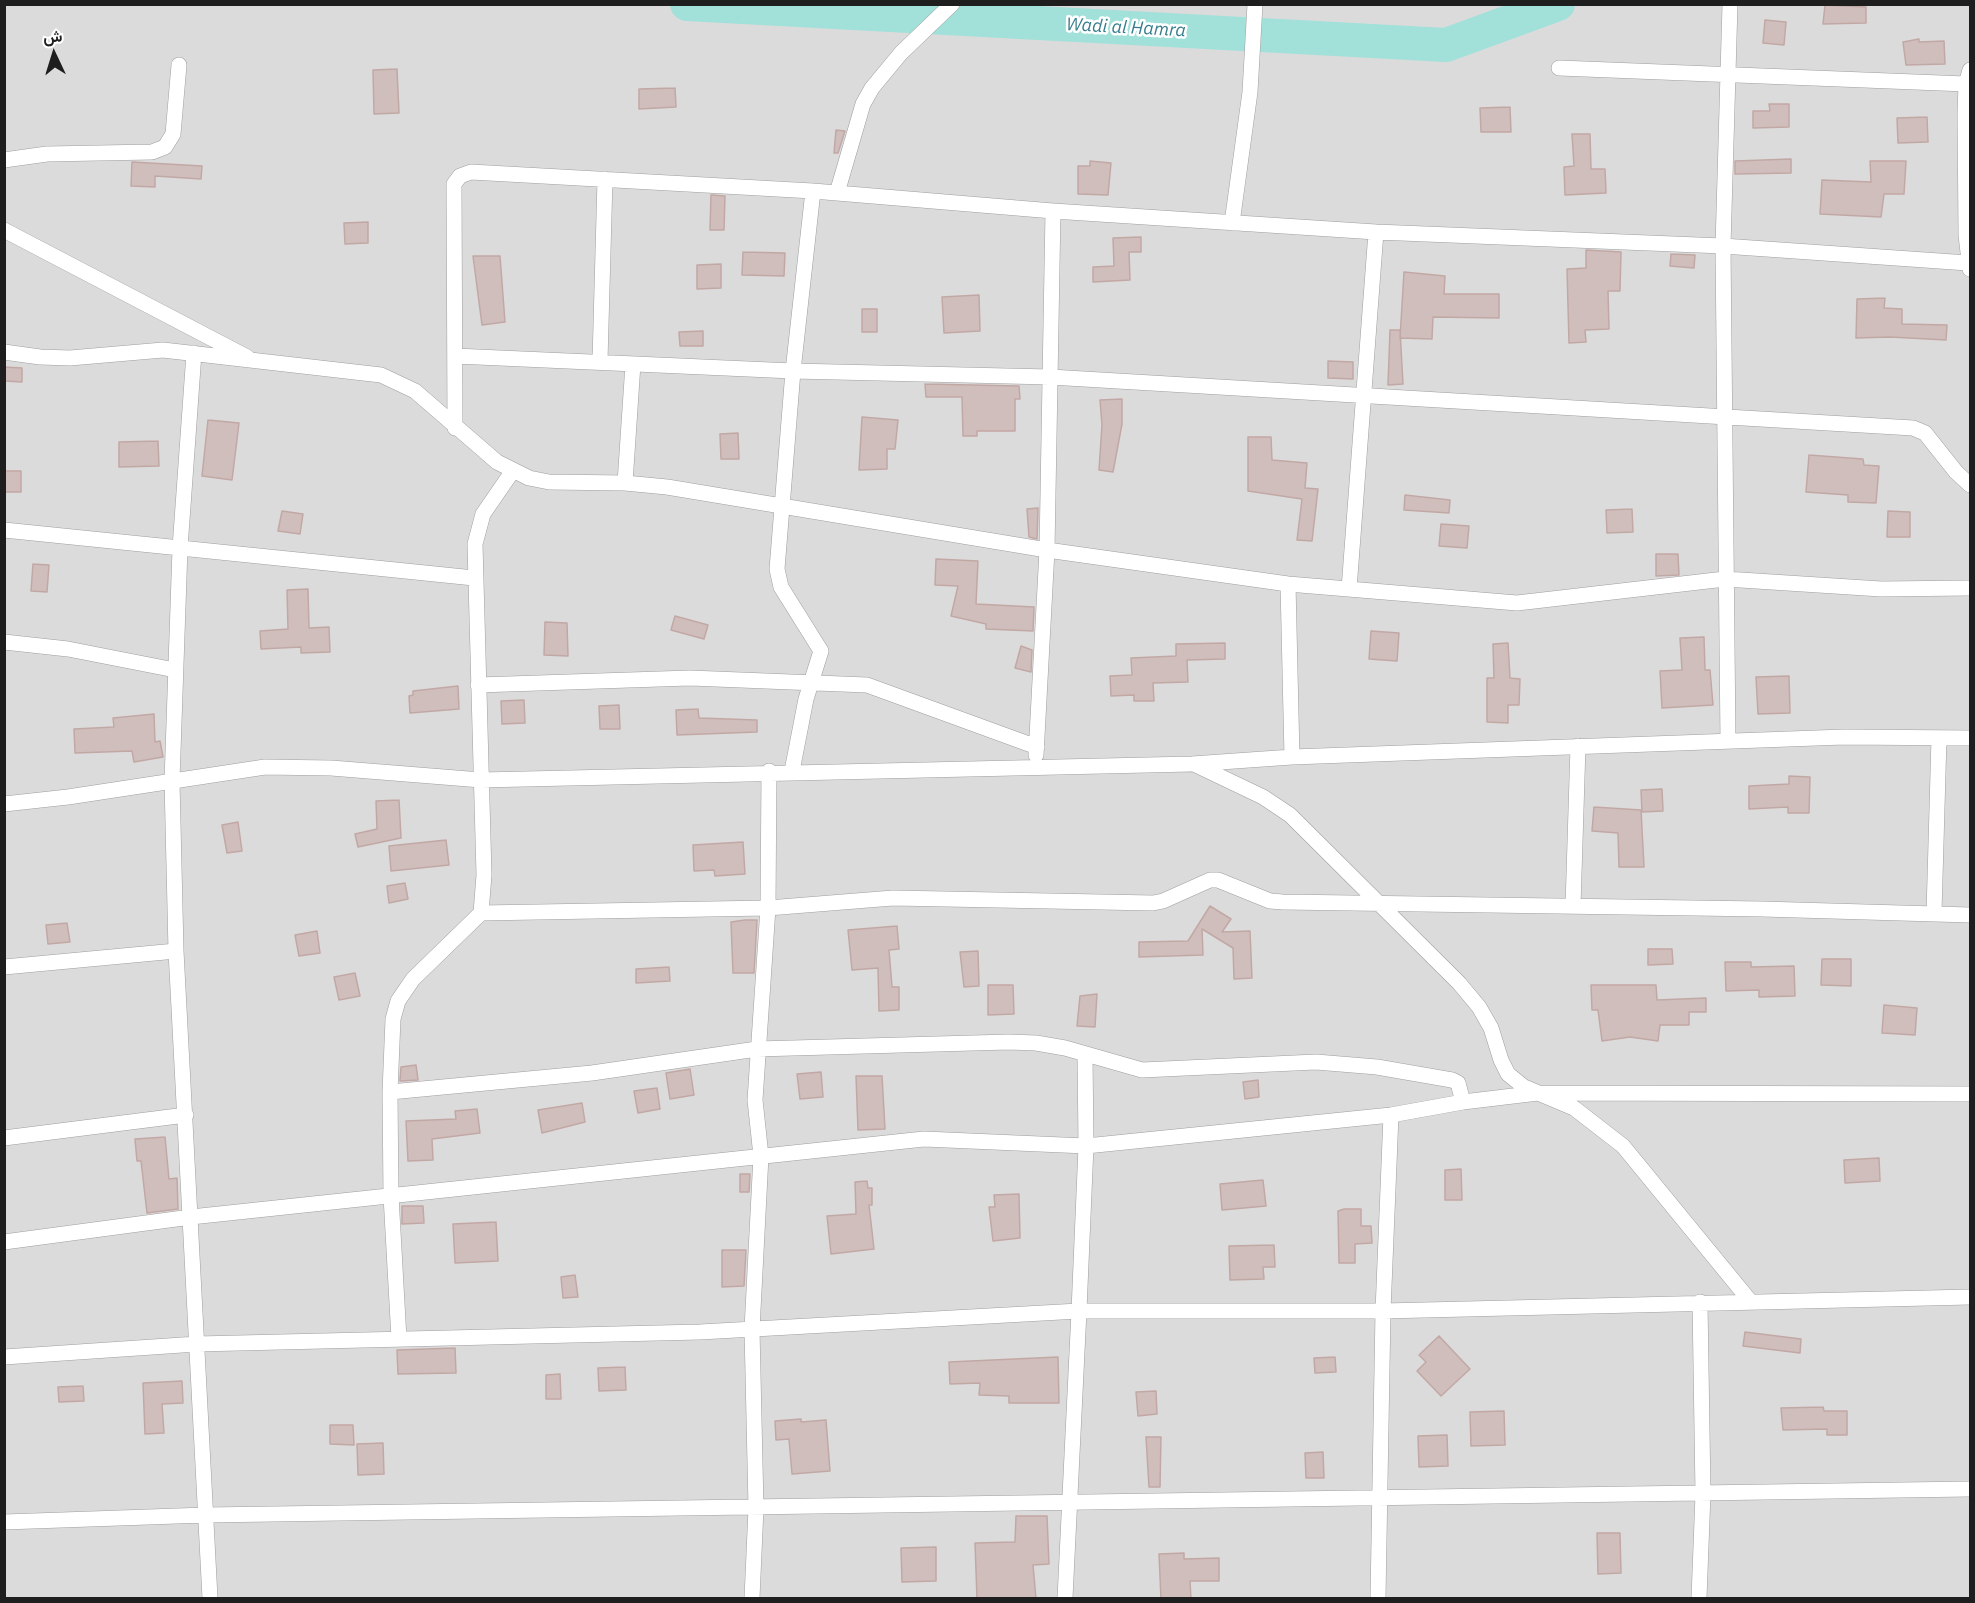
<!DOCTYPE html>
<meta charset="utf-8">
<style>
body{margin:0}
#map{position:relative;width:1975px;height:1603px;overflow:hidden;background:#f0e7e3;font-family:"IBM Plex Sans",Vazirmatn,sans-serif}
canvas{display:block}
.frame{position:absolute;inset:0;border:6px solid #1e1e1e;pointer-events:none}
.north{position:absolute;left:24px;top:24px;width:60px;height:60px;-webkit-text-stroke:4px #fff;paint-order:stroke;rotate:356deg;font-size:16px;font-weight:700;line-height:24px;text-align:center;color:#1e1e1e}
.north::after{content:'';display:block;margin:auto;width:21px;height:27px;background:#1e1e1e;clip-path:polygon(50% 0,100% 100%,50% 72%,0 100%)}
</style>
<div id="map">
<canvas width="1975" height="1603"></canvas>
<div class="frame"></div>
<div class="north">ش</div>
</div>
<script>
const c = document.querySelector('canvas').getContext('2d');
c.lineJoin = 'round';
function fill(path, color) {
  c.fillStyle = color;
  c.fill(path, 'evenodd');
}
function shape(rows) {
  const path = new Path2D();
  for (const r of rows) {
    path.moveTo(r[0], r[1]);
    for (let i = 2; i < r.length; i += 2) path.lineTo(r[i], r[i + 1]);
  }
  return path;
}
function stroke(path, color, width, dash) {
  c.strokeStyle = color;
  c.lineWidth = width;
  c.lineCap = dash ? 'butt' : 'round';
  c.setLineDash(dash || []);
  c.stroke(path);
}
function label(font, color, halo, rows, align = 'center') {
  c.font = font + ' "IBM Plex Sans",sans-serif';
  c.lineWidth = 5;
  c.setLineDash([]);
  c.textBaseline = 'middle';
  c.strokeStyle = halo;
  c.fillStyle = color;
  for (const [text, x, y, turn = 0] of rows) {
    c.save();
    c.translate(x, y);
    c.rotate((+turn || 0) * Math.PI / 180);
    c.textAlign = isNaN(turn) ? turn : align;
    if (halo) c.strokeText(text, 0, 0);
    c.fillText(text, 0, 0);
    c.restore();
  }
}
const residential = shape([
 [5,5,1970,5,1970,1598,5,1598]
]);
const river = shape([
 [687,4,1446,45,1558,4]
]);
const building = shape([
 [1825,5,1866,7,1866,23,1823,24,1825,5],
 [1765,20,1786,22,1784,45,1763,43,1765,20],
 [1919,39,1919,42,1944,41,1945,64,1906,65,1903,42,1919,39],
 [397,69,399,113,374,114,373,70,397,69],
 [675,88,676,107,639,109,639,89,675,88],
 [1769,104,1789,104,1789,127,1753,128,1753,111,1770,111,1769,104],
 [1510,107,1511,132,1481,132,1480,108,1510,107],
 [1927,117,1928,142,1898,143,1897,118,1927,117],
 [836,130,845,131,838,153,834,153,836,130],
 [1572,134,1590,134,1591,169,1605,169,1606,193,1565,195,1564,167,1574,166,1572,134],
 [1791,159,1791,173,1735,174,1735,161,1791,159],
 [1090,161,1111,163,1108,195,1078,194,1078,166,1090,166,1090,161],
 [1870,161,1906,161,1904,194,1884,194,1881,217,1820,214,1822,180,1871,182,1870,161],
 [132,162,202,166,201,179,155,176,155,187,131,186,132,162],
 [711,195,725,196,724,230,710,230,711,195],
 [368,222,368,243,345,244,344,223,368,222],
 [1141,237,1141,252,1129,252,1130,280,1093,282,1093,267,1114,266,1113,238,1141,237],
 [1586,250,1621,252,1620,291,1608,291,1609,329,1585,330,1586,342,1569,343,1567,269,1586,268,1586,250],
 [743,252,785,253,784,276,742,275,743,252],
 [1671,254,1695,255,1694,268,1670,266,1671,254],
 [473,256,500,256,505,322,482,325,473,256],
 [721,264,721,288,697,289,697,265,721,264],
 [1404,272,1445,276,1444,294,1499,294,1499,318,1433,317,1432,339,1400,338,1404,272],
 [979,295,980,331,944,333,942,297,979,295],
 [1885,298,1884,308,1902,309,1902,324,1947,325,1946,340,1890,337,1856,338,1857,299,1885,298],
 [862,309,877,309,877,332,862,332,862,309],
 [1390,330,1400,330,1403,384,1388,385,1390,330],
 [703,331,703,346,680,346,679,332,703,331],
 [1328,361,1353,362,1353,379,1328,378,1328,361],
 [4,367,22,368,22,382,4,381,4,367],
 [925,384,1019,386,1020,399,1015,399,1015,431,977,431,977,436,963,436,962,397,926,397,925,384],
 [1122,399,1122,424,1113,472,1099,470,1102,425,1100,400,1122,399],
 [862,417,898,420,895,449,887,449,887,469,859,470,862,417],
 [208,420,239,423,232,480,202,476,208,420],
 [738,433,739,459,721,459,720,434,738,433],
 [1248,437,1271,437,1272,460,1307,463,1305,488,1318,489,1312,541,1297,540,1302,499,1248,491,1248,437],
 [158,441,159,466,119,467,119,442,158,441],
 [1809,455,1863,459,1864,465,1879,466,1876,503,1848,502,1848,495,1806,492,1809,455],
 [4,471,21,471,21,492,4,492,4,471],
 [1405,495,1450,500,1449,513,1404,510,1405,495],
 [1038,508,1037,539,1029,537,1027,509,1038,508],
 [1632,509,1633,532,1607,533,1606,510,1632,509],
 [282,511,303,514,300,534,278,531,282,511],
 [1888,511,1910,512,1910,537,1887,537,1888,511],
 [1441,524,1469,526,1467,548,1439,546,1441,524],
 [1656,554,1678,554,1679,575,1656,576,1656,554],
 [936,559,978,561,976,604,1034,607,1033,631,986,629,986,624,951,616,958,586,935,585,936,559],
 [33,564,49,565,47,592,31,591,33,564],
 [308,589,309,628,329,627,330,652,301,653,301,647,261,649,260,631,288,629,287,590,308,589],
 [675,616,708,625,704,639,671,630,675,616],
 [545,622,567,623,568,656,544,655,545,622],
 [1371,631,1399,633,1397,661,1369,659,1371,631],
 [1704,637,1705,670,1710,670,1713,705,1662,708,1660,671,1682,670,1680,638,1704,637],
 [1225,643,1225,659,1187,660,1188,682,1153,683,1154,701,1134,701,1134,695,1111,696,1110,676,1132,675,1131,658,1176,656,1176,644,1225,643],
 [1508,643,1510,678,1520,679,1519,705,1508,705,1508,723,1487,722,1487,678,1494,678,1493,644,1508,643],
 [1021,646,1032,650,1031,672,1015,668,1021,646],
 [1789,676,1790,713,1758,714,1756,677,1789,676],
 [458,686,459,709,410,713,409,696,413,695,413,691,458,686],
 [524,700,525,723,502,724,501,701,524,700],
 [619,705,620,729,600,729,599,706,619,705],
 [698,709,699,718,757,720,757,732,677,735,676,710,698,709],
 [154,714,155,742,160,741,163,757,134,762,132,751,75,753,74,729,114,727,113,718,154,714],
 [1789,776,1810,777,1809,813,1788,813,1788,807,1749,809,1749,786,1789,784,1789,776],
 [1662,789,1663,811,1642,812,1641,790,1662,789],
 [399,800,401,838,358,847,355,834,377,829,376,801,399,800],
 [1594,807,1641,810,1644,867,1619,867,1618,833,1592,831,1594,807],
 [238,822,242,851,227,853,222,825,238,822],
 [446,840,449,865,391,871,389,846,446,840],
 [743,842,745,874,715,876,714,870,694,871,693,845,743,842],
 [405,883,408,899,389,903,387,886,405,883],
 [1210,906,1231,919,1222,932,1250,931,1252,978,1234,979,1233,948,1202,929,1203,955,1139,957,1139,942,1188,941,1210,906],
 [745,920,757,920,754,973,733,973,731,922,745,920],
 [67,923,70,942,48,944,46,925,67,923],
 [897,926,899,949,889,950,892,987,899,987,899,1010,879,1011,878,968,852,970,848,930,897,926],
 [317,931,320,953,299,956,295,935,317,931],
 [1648,949,1672,949,1673,964,1648,965,1648,949],
 [978,951,979,986,964,987,960,952,978,951],
 [1822,959,1851,959,1851,986,1821,985,1822,959],
 [1725,962,1751,962,1751,967,1794,966,1795,996,1759,997,1759,990,1726,991,1725,962],
 [669,967,670,981,636,983,636,969,669,967],
 [355,973,360,996,339,1000,334,977,355,973],
 [988,985,1013,985,1014,1014,988,1015,988,985],
 [1591,985,1656,985,1657,1000,1706,998,1706,1012,1689,1012,1689,1025,1660,1025,1658,1041,1630,1037,1602,1041,1598,1010,1592,1010,1591,985],
 [1097,994,1095,1027,1077,1026,1080,996,1097,994],
 [1884,1005,1917,1008,1915,1035,1882,1033,1884,1005],
 [416,1065,418,1080,400,1081,401,1067,416,1065],
 [690,1069,694,1095,670,1099,666,1073,690,1069],
 [821,1072,823,1097,800,1099,797,1074,821,1072],
 [856,1076,882,1076,885,1129,858,1130,856,1076],
 [1258,1080,1259,1097,1245,1099,1243,1082,1258,1080],
 [657,1088,660,1109,638,1113,634,1091,657,1088],
 [582,1103,585,1122,542,1133,538,1110,582,1103],
 [477,1109,480,1133,432,1139,433,1160,408,1161,406,1121,456,1119,455,1111,477,1109],
 [165,1137,169,1179,177,1178,178,1209,147,1213,141,1161,137,1161,135,1139,165,1137],
 [1879,1158,1880,1181,1845,1183,1844,1160,1879,1158],
 [1461,1169,1462,1200,1445,1200,1445,1170,1461,1169],
 [740,1174,750,1174,749,1192,740,1192,740,1174],
 [1263,1180,1266,1206,1222,1210,1220,1184,1263,1180],
 [867,1181,868,1188,872,1188,872,1205,869,1205,874,1249,831,1254,827,1216,856,1214,855,1182,867,1181],
 [1019,1194,1020,1238,993,1241,989,1207,995,1207,994,1195,1019,1194],
 [402,1206,423,1206,424,1223,402,1224,402,1206],
 [1344,1209,1361,1209,1361,1226,1371,1226,1372,1243,1355,1244,1355,1263,1339,1263,1338,1211,1344,1209],
 [496,1222,498,1261,455,1263,453,1224,496,1222],
 [1274,1245,1275,1267,1263,1267,1264,1279,1230,1280,1229,1246,1274,1245],
 [722,1250,746,1250,744,1286,722,1287,722,1250],
 [575,1275,578,1297,563,1298,561,1277,575,1275],
 [1745,1332,1801,1339,1800,1353,1743,1346,1745,1332],
 [1439,1336,1470,1369,1441,1396,1417,1371,1426,1362,1419,1355,1439,1336],
 [455,1348,456,1373,398,1374,397,1350,455,1348],
 [1058,1357,1059,1403,1009,1403,1009,1396,979,1395,980,1383,950,1384,949,1362,1058,1357],
 [1335,1357,1336,1372,1315,1373,1314,1358,1335,1357],
 [625,1367,626,1390,599,1391,598,1368,625,1367],
 [560,1374,561,1399,546,1399,546,1375,560,1374],
 [182,1381,183,1403,162,1404,164,1433,145,1434,143,1383,182,1381],
 [83,1386,84,1401,59,1402,58,1387,83,1386],
 [1156,1391,1157,1414,1138,1416,1136,1392,1156,1391],
 [1823,1407,1824,1411,1847,1411,1847,1435,1827,1435,1827,1429,1783,1430,1781,1408,1823,1407],
 [1504,1411,1505,1445,1471,1446,1470,1412,1504,1411],
 [801,1419,801,1422,826,1420,830,1471,792,1474,789,1439,776,1440,775,1421,801,1419],
 [330,1425,353,1425,354,1445,330,1444,330,1425],
 [1447,1435,1448,1466,1419,1467,1418,1436,1447,1435],
 [1146,1437,1161,1437,1160,1487,1149,1487,1146,1437],
 [383,1443,384,1474,358,1475,357,1444,383,1443],
 [1323,1452,1324,1478,1306,1478,1305,1453,1323,1452],
 [1016,1516,1047,1516,1049,1564,1033,1565,1036,1599,977,1599,975,1543,1015,1542,1016,1516],
 [1597,1533,1620,1533,1621,1573,1598,1574,1597,1533],
 [936,1547,936,1581,902,1582,901,1548,936,1547],
 [1184,1553,1184,1559,1219,1558,1219,1581,1190,1581,1191,1599,1161,1599,1159,1554,1184,1553]
]);
const street = shape([
 [1559,68,1966,84],
 [1970,70,1966,84,1965,114,1966,235,1970,269],
 [4,160,47,154,152,152,165,147,173,134,179,65],
 [837,193,863,104,872,88,901,53,952,4],
 [1232,223,1250,92,1255,4],
 [4,230,247,357],
 [4,352,40,357,70,358,163,350,381,375,415,391,497,462,529,478,549,482,625,483,667,487,1047,550,1288,584,1517,603,1725,579,1881,589,1970,588],
 [194,353,180,548,172,781,176,951,210,1598],
 [455,356,793,371,1050,377,1913,428,1925,433,1956,472,1970,485],
 [600,361,605,179],
 [455,428,454,184,460,176,471,172,813,191,1053,211,1376,232,1723,246,1968,263],
 [625,483,633,364],
 [4,530,474,578],
 [1288,584,1292,757],
 [1349,589,1376,232],
 [4,642,68,649,175,670],
 [478,685,690,678,867,685,1037,747],
 [1728,741,1723,246,1730,4],
 [1036,755,1047,550,1053,211],
 [1194,764,1263,797,1290,815,1459,983,1479,1007,1491,1028,1501,1060,1508,1074,1524,1087,1574,1108,1623,1146,1750,1301],
 [792,771,806,699,821,651,781,587,777,569,793,371,813,191],
 [4,804,68,797,265,767,331,768,481,780,1192,764,1292,757,1844,737,1970,738],
 [1573,906,1578,746],
 [481,913,484,875,475,544,483,514,512,472],
 [1934,913,1939,738],
 [4,967,176,951],
 [390,1092,393,1019,398,1001,413,979,481,913,768,908,893,898,1153,903,1163,901,1210,880,1218,880,1270,901,1283,902,1762,909,1970,915],
 [4,1138,186,1115],
 [4,1242,191,1217,924,1139,1086,1146,1391,1115,1463,1102,1538,1093,1970,1094],
 [399,1339,391,1196,390,1092,592,1073,757,1049,1009,1042,1036,1043,1065,1048,1142,1070,1316,1062,1377,1067,1452,1080,1458,1083,1463,1102],
 [4,1357,197,1344,700,1332,1079,1311,1383,1311,1970,1297],
 [4,1522,206,1515,1970,1489],
 [752,1598,756,1508,752,1329,761,1156,755,1100,768,908,769,771],
 [1065,1598,1079,1311,1086,1146,1085,1054],
 [1378,1598,1383,1311,1391,1115],
 [1699,1598,1703,1494,1700,1302]
]);
const waterNames = [
 ["Wadi al Hamra",1126,28,3]
];
fill(residential, '#dcdbdb');
stroke(river, '#a1e1da', 34);
fill(building, '#d0bebc');
stroke(building, '#c2a8a5', 1.5);
stroke(street, '#9f9f9f', 16);
stroke(street, '#fff', 15);
label('italic 18px', '#377d8b', '#fff', waterNames);
</script>
